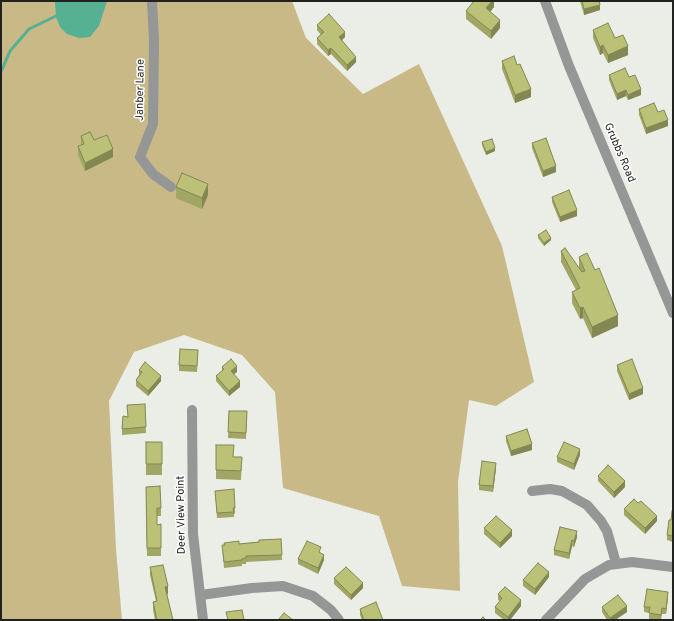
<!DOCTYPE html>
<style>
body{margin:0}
#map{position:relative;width:674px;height:621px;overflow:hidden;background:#eaeee7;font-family:Overpass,sans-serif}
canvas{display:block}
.frame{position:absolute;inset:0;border:2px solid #20221f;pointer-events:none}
</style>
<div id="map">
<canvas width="674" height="621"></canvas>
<div class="frame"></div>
</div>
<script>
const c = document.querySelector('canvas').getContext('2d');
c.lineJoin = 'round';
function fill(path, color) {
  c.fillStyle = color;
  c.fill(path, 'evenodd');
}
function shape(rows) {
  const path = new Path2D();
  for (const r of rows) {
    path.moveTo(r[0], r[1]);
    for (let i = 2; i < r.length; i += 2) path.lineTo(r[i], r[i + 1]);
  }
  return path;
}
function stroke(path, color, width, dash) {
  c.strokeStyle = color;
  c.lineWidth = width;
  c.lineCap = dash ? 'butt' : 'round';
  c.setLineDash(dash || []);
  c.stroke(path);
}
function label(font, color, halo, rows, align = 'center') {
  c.font = font + ' Overpass,sans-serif';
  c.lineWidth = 3;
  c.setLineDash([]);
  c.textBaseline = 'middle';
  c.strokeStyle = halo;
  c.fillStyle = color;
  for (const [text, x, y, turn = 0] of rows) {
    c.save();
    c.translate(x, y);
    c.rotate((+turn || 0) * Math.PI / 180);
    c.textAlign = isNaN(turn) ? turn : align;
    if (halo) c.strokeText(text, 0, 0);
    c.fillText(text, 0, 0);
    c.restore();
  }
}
const green = shape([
 [1,1,292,1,306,38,363,94,419,64,502,246,534,382,496,406,469,400,458,482,460,591,402,586,379,516,283,488,275,392,242,355,184,335,134,352,109,401,116,549,122,620,1,620]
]);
const water = shape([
 [55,1,107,1,99,26,90,37,79,38,67,34,60,27,56,17]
]);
const stream = shape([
 [1,72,10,51,29,29,58,15]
]);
const minor = shape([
 [152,1,154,40,153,124,140,157,153,174,171,187],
 [192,410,193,534,203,620],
 [532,491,550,489,562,491,587,505,601,521,607,531,616,563],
 [201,595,252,588,283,586,313,596,331,610,339,620],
 [546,620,585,579,609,565,632,562,673,567]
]);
const tertiary = shape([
 [545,1,569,66,673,313]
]);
const wall = shape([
 [494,1,494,7,490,12,500,28,491,39,466,19,466,11],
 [580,1,599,1,600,10,584,15],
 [317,25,345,37,342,40,356,62,347,71,331,54,328,56,317,44,317,38,321,35,317,30],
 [593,30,615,38,628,55,608,63,603,53,600,55,593,38],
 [502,61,531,97,515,103,502,69],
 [609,75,629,77,641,95,628,100,626,96,617,100,609,80],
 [639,109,658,112,668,126,646,134,639,115],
 [81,136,94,140,113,157,85,171,78,155,78,146,81,145],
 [482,142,495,151,486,155,482,145],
 [532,143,556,172,543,177,532,148],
 [176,187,208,195,202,209,176,198],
 [552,197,577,216,560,222,552,202],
 [538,235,551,240,544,246,538,238],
 [561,251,579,267,579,257,618,326,592,338,583,318,580,319,572,303,572,292,576,290,561,262],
 [198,356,197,372,179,371,179,365],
 [617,365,643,394,629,400,617,371],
 [222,367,237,372,234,374,240,387,229,396,216,381,216,376,222,371],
 [139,370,161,381,148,396,136,386,136,380,139,375],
 [145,404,146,433,122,435,122,429,128,417],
 [229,411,247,411,246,439,228,438],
 [506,436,532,450,511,456,506,441],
 [146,442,162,442,162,475,146,475],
 [580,455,574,470,557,462,557,457],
 [233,457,242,457,241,480,216,479,216,470],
 [496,468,493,492,479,490,479,485],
 [598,476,625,487,614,498,598,481],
 [215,491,235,508,235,514,234,514,234,517,217,518],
 [146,495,161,508,161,516,157,516,157,525,161,524,161,556,147,556],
 [624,509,657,521,645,534,624,515],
 [673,512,673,542,667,540,667,535],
 [484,528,512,536,500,548,484,534],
 [577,537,574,547,572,546,569,559,554,555,554,550],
 [281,539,282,560,246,562,246,564,242,564,242,566,224,568,222,545,239,544],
 [321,553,324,560,318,574,298,564,298,559],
 [150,567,168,594,167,594,173,620,155,620,153,610,153,602,156,601,150,575],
 [549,577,535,595,523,586,523,580],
 [334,578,363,588,351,600,334,584],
 [498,594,521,606,510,620,504,620,495,613,495,607,500,601,498,600],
 [668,597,666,614,662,614,661,620,649,619,649,613,644,612,644,607],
 [602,607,627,612,615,620,607,620,602,612],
 [360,609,383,620,362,620,360,615]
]);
const shadedWall = shape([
 [492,1,494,1,494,7,486,17,486,8],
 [600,5,600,10,584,15,584,9],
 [500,20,500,28,491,39,491,31],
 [345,32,345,37,339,43,339,37],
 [603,45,603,53,600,55,600,47],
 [628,46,628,55,608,63,608,55],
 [331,48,331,54,328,56,328,50],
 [356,57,356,62,347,71,347,65],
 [531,89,531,97,515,103,515,95],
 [641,89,641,95,628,100,628,95],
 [626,90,626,96,617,100,617,94],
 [668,120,668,126,646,134,646,128],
 [495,148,495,151,486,155,486,152],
 [113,149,113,157,85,171,85,163],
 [556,166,556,172,543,177,543,171],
 [208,184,208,195,202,209,202,198],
 [577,210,577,216,560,222,560,217],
 [551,238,551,240,544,246,544,243],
 [583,307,583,318,580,319,580,308],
 [618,315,618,326,592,338,592,327],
 [237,366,237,372,231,376,231,371],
 [161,376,161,381,148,396,148,391],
 [240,381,240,387,229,396,229,391],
 [643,388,643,394,629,400,629,394],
 [532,444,532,450,511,456,511,451],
 [580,449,580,455,574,470,574,464],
 [496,463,496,468,493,492,493,486],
 [625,481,625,487,614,498,614,492],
 [657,516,657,521,645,534,645,528],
 [512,530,512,536,500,548,500,543],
 [577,531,577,537,574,547,574,541],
 [572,540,572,546,569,559,569,553],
 [324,555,324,560,318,574,318,568],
 [549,572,549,577,535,595,535,589],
 [363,583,363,588,351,600,351,595],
 [168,586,168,594,165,595,165,587],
 [668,592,668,597,666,614,666,609],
 [521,600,521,606,510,620,508,620,508,617],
 [627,606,627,612,615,620,610,620,610,618]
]);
const building = shape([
 [474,1,492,1,486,8,500,20,491,31,466,11,474,1],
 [582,1,599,1,600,5,584,9,582,1],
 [329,14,345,32,339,37,356,57,347,65,331,48,328,50,317,38,324,32,317,25,329,14],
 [608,23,615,38,623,35,628,46,608,55,603,45,600,47,593,30,608,23],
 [514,56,517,65,520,64,531,89,515,95,502,61,514,56],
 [625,68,629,77,635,75,641,89,628,95,626,90,617,94,609,75,625,68],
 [654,103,658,112,664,110,668,120,646,128,639,109,654,103],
 [90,132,94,140,107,135,113,149,85,163,78,146,84,144,81,136,90,132],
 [546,138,556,166,543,171,532,143,546,138],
 [492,139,495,148,486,152,482,142,492,139],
 [182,173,208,184,202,198,176,187,182,173],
 [569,190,577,210,560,217,552,197,569,190],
 [546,230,551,238,544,243,538,235,546,230],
 [565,248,582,272,585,271,579,257,587,253,595,270,599,268,618,315,592,327,583,307,580,308,572,292,580,288,561,251,565,248],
 [180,349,198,350,197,366,179,365,180,349],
 [231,359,237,366,231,371,240,381,229,391,216,376,224,369,222,367,231,359],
 [632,359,643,388,629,394,617,365,632,359],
 [145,362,161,376,148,391,136,380,142,372,139,370,145,362],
 [145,404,146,427,122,429,123,416,128,417,127,405,145,404],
 [229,411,247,411,246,433,228,432,229,411],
 [527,429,532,444,511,451,506,436,527,429],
 [146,442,162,442,162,464,146,464,146,442],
 [564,442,580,449,574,464,557,457,564,442],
 [216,445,234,445,233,457,242,457,241,471,216,470,216,445],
 [482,461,496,463,493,486,479,485,482,461],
 [608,465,625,481,614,492,598,476,608,465],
 [160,486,161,508,157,508,157,525,161,524,161,548,147,548,146,487,160,486],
 [234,489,235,508,233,508,234,512,217,513,215,491,234,489],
 [634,499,638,503,641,501,657,516,645,528,624,509,634,499],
 [672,511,673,512,673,536,667,535,669,520,671,520,672,511],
 [496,516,512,530,500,543,484,528,496,516],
 [560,527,577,531,574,541,572,540,569,553,554,550,560,527],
 [281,539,282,555,246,556,246,558,242,559,242,560,224,562,222,545,225,545,224,543,239,541,239,544,259,542,259,540,281,539],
 [307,541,321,547,319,552,324,555,318,568,298,559,307,541],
 [538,563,549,572,535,589,523,580,538,563],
 [163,565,168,586,165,587,173,620,157,620,153,602,157,601,150,567,163,565],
 [346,567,363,583,351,595,334,578,346,567],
 [505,587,521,600,508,617,495,607,502,598,498,594,505,587],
 [647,589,668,592,666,609,662,608,661,615,649,613,650,607,644,607,647,589],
 [618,595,627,606,610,618,602,607,618,595],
 [376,602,383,620,364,620,360,609,376,602],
 [242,610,244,620,228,620,226,612,242,610],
 [284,613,293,620,278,620,284,613],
 [483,617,486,620,480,620,483,617]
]);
const streetNames = [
 ["Janber Lane",141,90,-89],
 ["Grubbs Road",619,153,67],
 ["Deer View Point",182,515,-91]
];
fill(green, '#c8b987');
fill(water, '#56b092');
stroke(stream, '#56b092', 3);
stroke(minor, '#949795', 10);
stroke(tertiary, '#949795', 10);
fill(wall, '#a1a665');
fill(shadedWall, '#838753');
fill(building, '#bbc176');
stroke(building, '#838753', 1);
label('11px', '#20221f', '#fff', streetNames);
</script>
